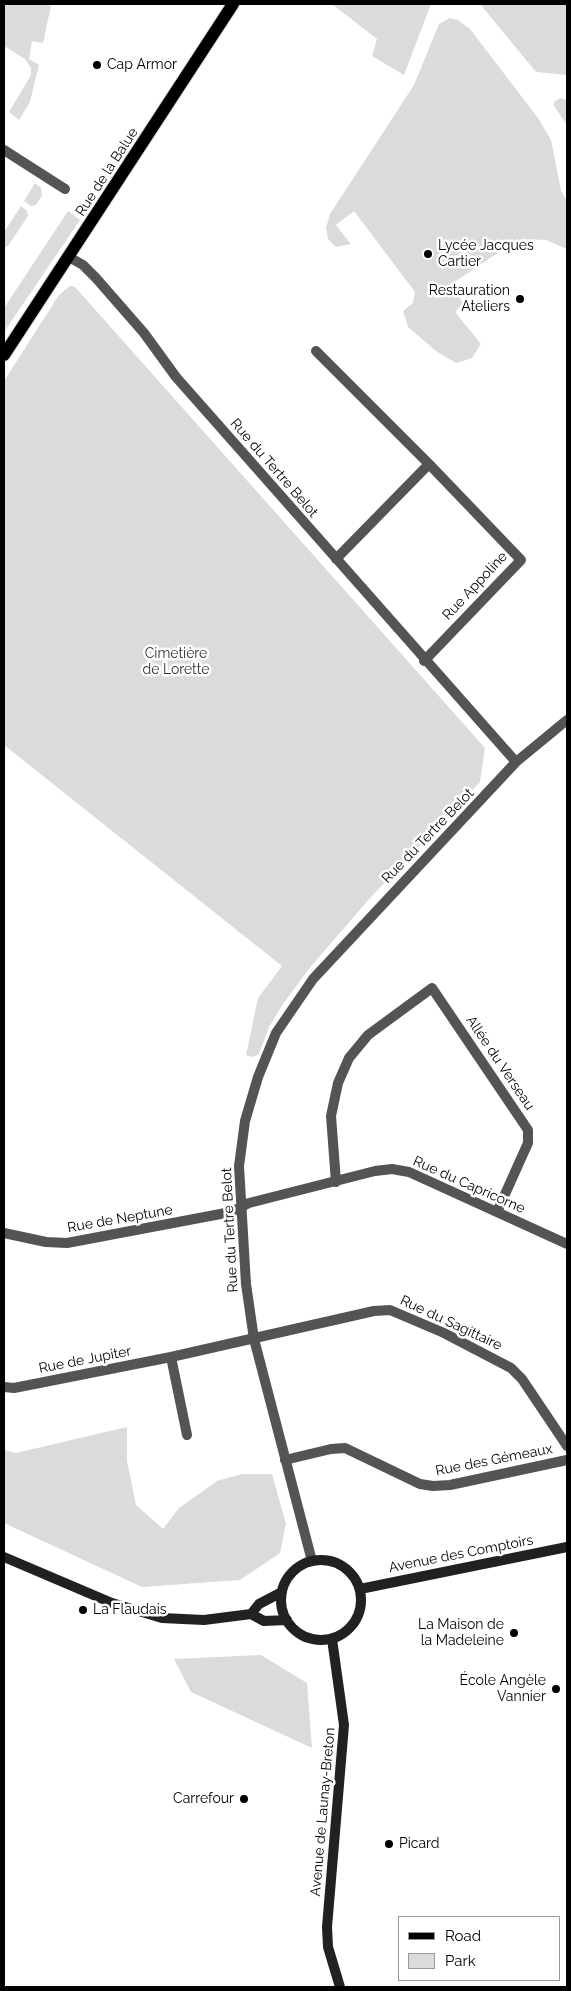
<!DOCTYPE html>
<meta charset="utf-8">
<style>
body{margin:0}
#map{position:relative;width:571px;height:1991px;overflow:hidden;background:#fff;font-family:Raleway,sans-serif}
canvas{display:block}
.frame{position:absolute;inset:0;border:5px solid #000;pointer-events:none}
.legend{position:absolute;left:398px;top:1916px;width:162px;height:65px;box-sizing:border-box;background:#fff;border:1px solid #999;margin:0;padding:6px 9px;list-style:none;font-size:15px;color:#000}
.legend li{display:flex;align-items:center;gap:10px;height:25px}
.legend b{width:25px;border:1px solid #999}
</style>
<div id="map">
<canvas width="571" height="1991"></canvas>
<div class="frame"></div>
<ul class="legend">
<li><b style="height:6px;background:#000"></b>Road</li>
<li><b style="height:14px;background:#dbdbdb"></b>Park</li>
</ul>
</div>
<script>
const c = document.querySelector('canvas').getContext('2d');
c.lineJoin = 'round';
function fill(path, color) {
  c.fillStyle = color;
  c.fill(path, 'evenodd');
}
function shape(rows) {
  const path = new Path2D();
  for (const r of rows) {
    if (r.length === 3) {
      path.moveTo(r[0] + r[2], r[1]);
      path.arc(r[0], r[1], r[2], 0, 2 * Math.PI);
      continue;
    }
    path.moveTo(r[0], r[1]);
    for (let i = 2; i < r.length; i += 2) path.lineTo(r[i], r[i + 1]);
  }
  return path;
}
function stroke(path, color, width, dash) {
  c.strokeStyle = color;
  c.lineWidth = width;
  c.lineCap = dash ? 'butt' : 'round';
  c.setLineDash(dash || []);
  c.stroke(path);
}
function label(font, color, halo, rows, align = 'center') {
  c.font = font + ' Raleway,sans-serif';
  c.lineWidth = 5;
  c.setLineDash([]);
  c.textBaseline = 'middle';
  c.strokeStyle = halo;
  c.fillStyle = color;
  for (const [text, x, y, turn = 0] of rows) {
    c.save();
    c.translate(x, y);
    c.rotate((+turn || 0) * Math.PI / 180);
    c.textAlign = isNaN(turn) ? turn : align;
    if (halo) c.strokeText(text, 0, 0);
    c.fillText(text, 0, 0);
    c.restore();
  }
}
const green = shape([
 [4,4,43,4,51,6,43,43,32,41,29,59,39,65,30,102,19,120,9,112,31,75,31,68,25,59,4,46],
 [332,4,431,4,404,75,372,56,377,39],
 [480,4,567,4,567,75,536,72],
 [450,18,458,20,470,29,538,118,551,140,561,190,567,202,567,249,546,240,523,239,514,242,450,285,463,303,455,312,481,344,472,358,456,363,436,351,408,327,403,311,413,303,415,292,354,211,336,225,351,244,336,247,328,239,326,228,330,214,414,85,439,24],
 [560,98,567,100,567,125,554,106,554,102],
 [35,183,41,188,42,195,36,205,31,206,24,201],
 [21,206,27,211,28,216,8,246,4,247,4,232],
 [68,211,80,220,4,332,4,308],
 [70,286,75,287,485,748,480,782,371,897,312,965,283,1004,269,1027,259,1054,253,1057,246,1055,258,998,282,966,4,745,4,381,59,295],
 [127,1427,127,1461,136,1505,163,1529,179,1508,217,1481,242,1474,272,1474,286,1524,280,1553,240,1580,142,1587,4,1523,4,1450,16,1453],
 [261,1655,307,1683,312,1748,191,1692,174,1659]
]);
const street = shape([
 [4,150,65,189],
 [69,257,83,265,96,278,144,333,176,377,516,762],
 [316,351,429,464],
 [336,559,429,464,521,560,424,661],
 [336,1182,331,1116,338,1083,349,1058,368,1035,432,988,528,1130,528,1143,497,1212],
 [4,1233,46,1242,67,1243,231,1212,249,1203,375,1171,392,1169,409,1172,567,1244],
 [171,1357,187,1435],
 [4,1387,14,1388,171,1357,374,1311,390,1310,444,1333,511,1368,522,1379,567,1446],
 [285,1460,331,1449,345,1448,420,1484,433,1486,450,1485,567,1460],
 [312,1561,254,1339,246,1284,239,1166,245,1121,258,1077,276,1033,313,979,516,762,567,720]
]);
const secondary = shape([
 [4,1557,112,1603,162,1618,204,1620,251,1614,264,1621,287,1620],
 [321,1600,40],
 [360,1589,567,1547],
 [251,1614,259,1604,282,1592],
 [332,1639,344,1725,327,1927,328,1947,340,1987]
]);
const primary = shape([
 [4,355,233,4]
]);
const markers = [
 [97,65,5,"#000"],
 [428,254,5,"#000"],
 [520,299,5,"#000"],
 [83,1610,5,"#000"],
 [514,1633,5,"#000"],
 [556,1689,5,"#000"],
 [244,1799,5,"#000"],
 [389,1844,5,"#000"]
];
const poiNames = [
 ["Cap Armor",107,65],
 ["Lycée Jacques",438,246],
 ["Cartier",438,262],
 ["Restauration",510,291,"right"],
 ["Ateliers",510,307,"right"],
 ["La Flaudais",93,1610],
 ["La Maison de",504,1625,"right"],
 ["la Madeleine",504,1641,"right"],
 ["École Angèle",546,1681,"right"],
 ["Vannier",546,1697,"right"],
 ["Carrefour",234,1799,"right"],
 ["Picard",399,1844]
];
const streetNames = [
 ["Rue de la Balue",107,172,-57],
 ["Rue du Tertre Belot",274,468,49],
 ["Rue Appoline",475,586,-47],
 ["Rue du Tertre Belot",428,836,-46],
 ["Allée du Verseau",500,1063,56],
 ["Rue du Capricorne",469,1185,24],
 ["Rue de Neptune",120,1219,-10],
 ["Rue du Tertre Belot",230,1230,-93],
 ["Rue du Sagittaire",451,1323,25],
 ["Rue de Jupiter",85,1360,-11],
 ["Rue des Gémeaux",494,1460,-11],
 ["Avenue des Comptoirs",461,1554,-11],
 ["Avenue de Launay-Breton",323,1812,-85]
];
const parkNames = [
 ["Cimetière",176,654],
 ["de Lorette",176,670]
];
fill(green, '#dbdbdb');
stroke(primary, '#dbdbdb', 14);
stroke(street, '#545454', 10);
stroke(secondary, '#212121', 10);
stroke(primary, '#000', 12);
for (const [x, y, r, color] of markers) {
  const dot = new Path2D();
  dot.arc(x, y, r, 0, 2 * Math.PI);
  c.fillStyle = color;
  c.fill(dot);
  stroke(dot, '#fff', 2);
}
label('14px', '#000', '#fff', poiNames, 'left');
label('14px', '#000', '#fff', streetNames);
label('14px', '#323232', '#fff', parkNames);
</script>
